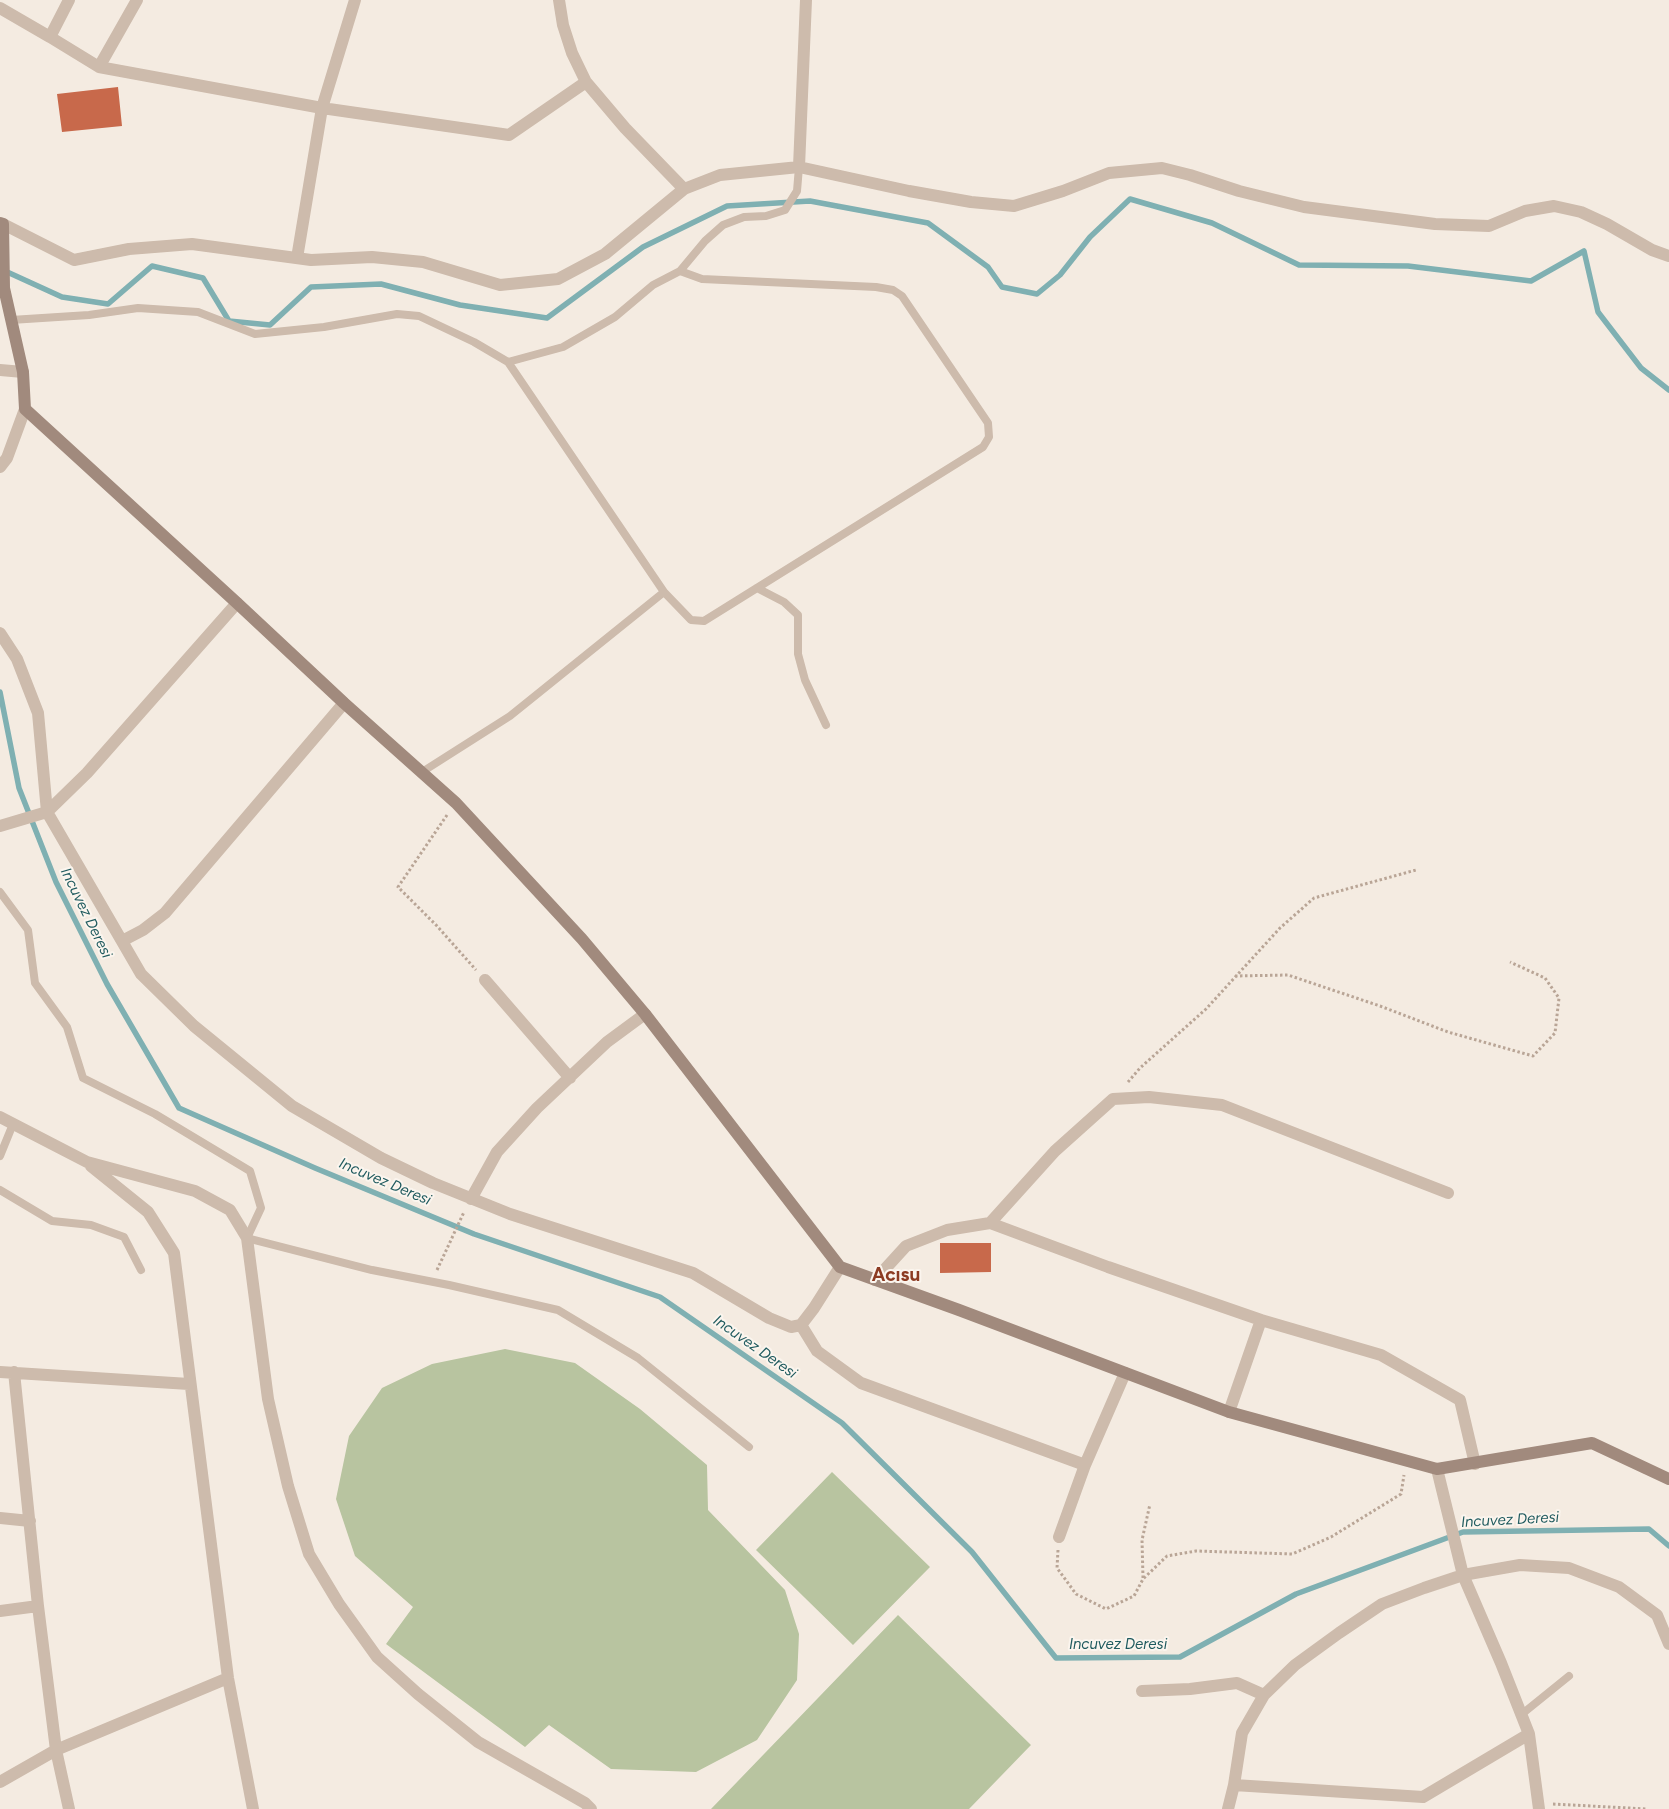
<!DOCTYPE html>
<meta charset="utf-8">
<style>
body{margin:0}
canvas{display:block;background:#f4ebe1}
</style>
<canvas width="1669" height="1809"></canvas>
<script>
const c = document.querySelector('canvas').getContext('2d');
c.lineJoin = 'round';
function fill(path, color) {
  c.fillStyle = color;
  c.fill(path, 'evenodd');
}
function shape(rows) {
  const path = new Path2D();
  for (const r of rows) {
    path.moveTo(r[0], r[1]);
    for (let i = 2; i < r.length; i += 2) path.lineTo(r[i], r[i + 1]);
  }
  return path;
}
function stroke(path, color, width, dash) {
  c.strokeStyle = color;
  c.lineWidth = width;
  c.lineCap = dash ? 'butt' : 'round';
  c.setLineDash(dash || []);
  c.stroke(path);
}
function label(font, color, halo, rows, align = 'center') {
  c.font = font + ' Figtree,sans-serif';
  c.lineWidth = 4;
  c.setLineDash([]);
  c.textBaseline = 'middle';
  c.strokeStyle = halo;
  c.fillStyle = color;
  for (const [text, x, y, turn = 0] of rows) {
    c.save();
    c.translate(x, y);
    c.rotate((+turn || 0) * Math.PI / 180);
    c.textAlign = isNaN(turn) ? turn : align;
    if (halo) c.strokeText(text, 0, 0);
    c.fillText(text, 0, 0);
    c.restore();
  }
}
const green = shape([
 [505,1349,575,1363,640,1409,707,1465,708,1510,785,1590,799,1634,797,1680,757,1740,696,1772,611,1769,549,1725,525,1747,386,1644,413,1607,355,1556,336,1499,349,1436,382,1388,432,1364],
 [832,1472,930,1567,853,1645,756,1550],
 [898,1615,1031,1745,969,1809,711,1809]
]);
const stream = shape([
 [5,271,62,297,108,304,152,266,203,278,229,321,270,325,311,287,381,284,460,305,547,318,643,247,727,206,810,201,928,223,988,267,1002,287,1037,294,1060,275,1090,237,1130,199,1212,223,1299,265,1408,266,1531,281,1584,251,1598,312,1641,368,1669,390],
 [0,692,19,788,56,882,107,984,179,1108,315,1168,474,1234,660,1297,842,1423,972,1552,1056,1658,1180,1657,1296,1594,1463,1532,1649,1529,1669,1546]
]);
const building = shape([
 [118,87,122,126,62,132,57,94],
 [940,1243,991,1243,991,1272,940,1273]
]);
const path = shape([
 [447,815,398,887,437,926,476,970],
 [1235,976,1288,975,1380,1006,1448,1032,1533,1056,1555,1033,1559,998,1545,978,1510,962],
 [1128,1082,1140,1068,1206,1009,1280,928,1314,898,1416,870],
 [437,1270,464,1212],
 [1058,1550,1057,1568,1076,1594,1106,1609,1134,1596,1143,1579,1167,1556,1196,1551,1292,1554,1331,1537,1401,1494,1404,1475],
 [1143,1578,1142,1540,1150,1504],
 [1553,1804,1647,1809]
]);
const lane = shape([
 [11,320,89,315,138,308,198,312,255,334,324,327,397,314,419,316,474,342,508,362,664,592],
 [508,362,563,347,615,317,653,285,680,271,705,241,723,225,744,217,766,216,785,210,797,191,799,167],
 [757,588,784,602,798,615,798,654,805,680,826,725],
 [422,772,510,716,664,592,691,620,704,621,983,447,989,437,988,423,902,296,893,290,876,287,702,279,680,271],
 [0,892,28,930,35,983,67,1027,83,1078,155,1114,250,1171,261,1208,247,1238,372,1270,449,1285,558,1310,638,1358,749,1447],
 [0,1156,13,1124],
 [0,1190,52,1221,91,1225,124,1237,141,1270],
 [1522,1714,1569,1676]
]);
const street = shape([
 [0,8,50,37,69,0],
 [50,37,99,67,322,108,509,135,586,82,572,53,563,25,559,0],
 [99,67,137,0],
 [586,82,625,128,684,189],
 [799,167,909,191,971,202,1014,206,1063,191,1109,173,1162,168,1190,175,1239,191,1304,207,1435,224,1489,226,1525,211,1554,206,1581,212,1607,224,1652,250,1669,256],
 [3,224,74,260,129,249,192,244,311,260,372,257,423,262,500,285,558,279,605,254,684,189,720,175,799,167,806,0],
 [297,258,322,108,355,0],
 [0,370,23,372],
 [0,467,7,458,25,409],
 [0,633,17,659,38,713,47,812,141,974,194,1026,292,1106,381,1158,433,1183,510,1214,693,1273,769,1318,791,1327,801,1325,814,1308,840,1267],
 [0,826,47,812,87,773,237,603],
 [122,941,143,930,165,913,344,703],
 [485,980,570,1078],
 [0,1117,87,1162,195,1191,230,1210,247,1238,268,1399,288,1486,309,1554,339,1604,377,1657,418,1694,478,1742,585,1803,591,1809],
 [91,1166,148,1212,174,1253,228,1678,253,1809],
 [1448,1193,1222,1105,1149,1097,1113,1099,1055,1151,990,1223,1108,1267,1261,1320,1381,1355,1460,1400,1475,1464],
 [471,1199,497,1152,537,1108,607,1042,645,1014],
 [875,1280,906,1246,947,1230,990,1223],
 [801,1325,817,1351,861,1383,1085,1465],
 [0,1372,189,1384],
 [14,1372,38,1606,56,1750,69,1809],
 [1229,1412,1261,1320],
 [1437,1469,1463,1575,1501,1663,1529,1734,1539,1809],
 [0,1518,30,1521],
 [1059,1537,1085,1465,1125,1373],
 [0,1611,38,1606],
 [1142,1691,1190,1689,1237,1683,1264,1695],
 [0,1782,56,1750,228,1678],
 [1234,1785,1423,1797,1529,1734],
 [1228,1809,1234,1785,1242,1733,1264,1695,1295,1665,1339,1633,1382,1604,1424,1588,1463,1575,1520,1565,1569,1568,1619,1587,1657,1615,1669,1644]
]);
const secondary = shape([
 [0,223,3,224,4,288,23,372,25,409,237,603,344,703,456,803,582,939,645,1014,840,1267,959,1310,1229,1412,1437,1469,1592,1443,1669,1479]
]);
const waterNames = [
 ["Incuvez Deresi",86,913,64],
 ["Incuvez Deresi",385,1182,23],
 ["Incuvez Deresi",755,1347,35],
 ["Incuvez Deresi",1510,1520,-3],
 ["Incuvez Deresi",1118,1645]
];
const districtNames = [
 ["Acısu",896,1275]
];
fill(green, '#b8c4a0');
stroke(stream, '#7fb0b2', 5.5);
fill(building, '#c8694b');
stroke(path, '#b9a596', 3, [2.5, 2.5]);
stroke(lane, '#cdbbac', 8);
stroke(street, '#cdbbac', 12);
stroke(secondary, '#a18a7d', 12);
label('italic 15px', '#1f5a5e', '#fbf5ee', waterNames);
label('bold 19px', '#8c3b22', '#fbf5ee', districtNames);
</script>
